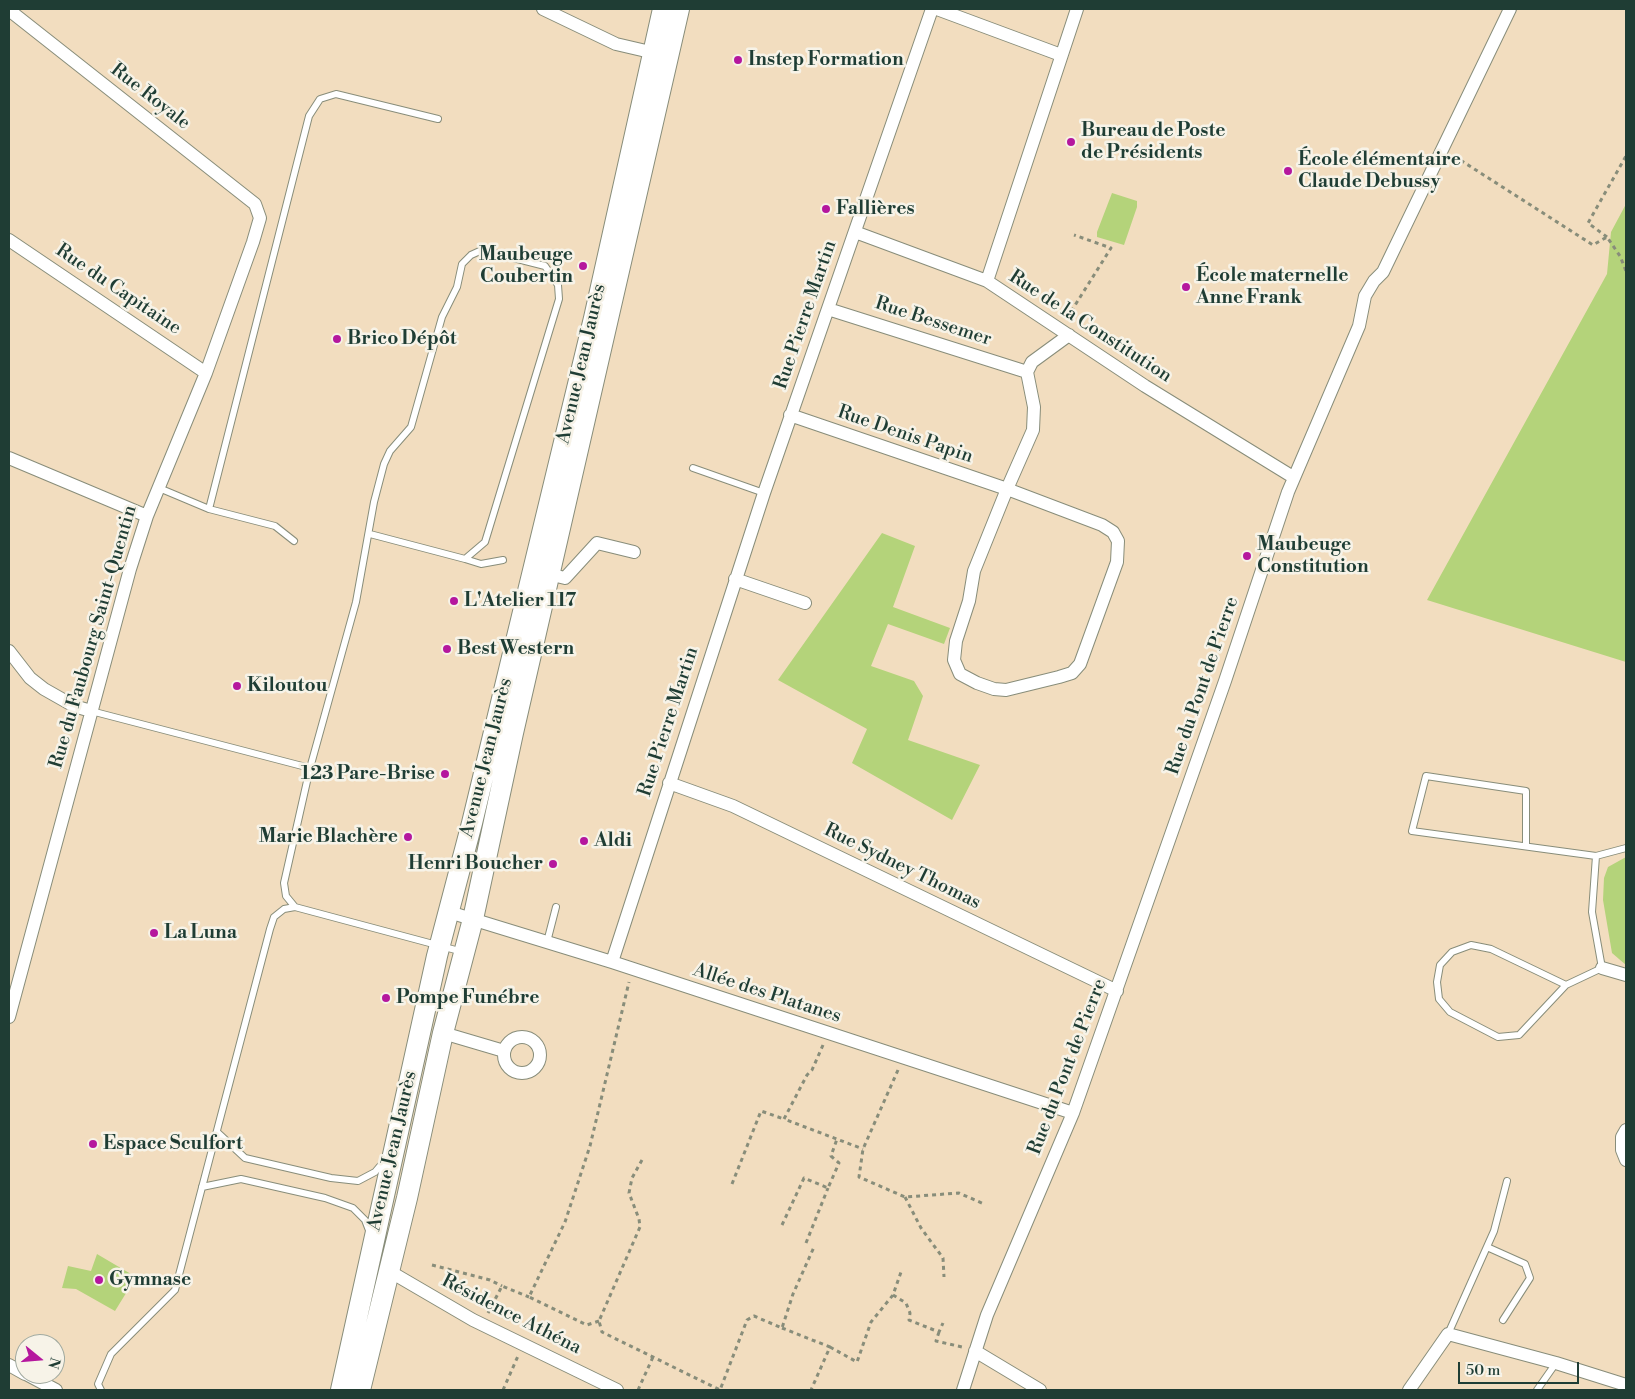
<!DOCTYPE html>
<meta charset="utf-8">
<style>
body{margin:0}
#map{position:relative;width:1635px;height:1399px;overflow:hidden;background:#f2ddbf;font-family:"Libre Bodoni",serif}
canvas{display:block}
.frame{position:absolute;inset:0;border:10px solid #1f3d34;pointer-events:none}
.north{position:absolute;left:15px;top:1334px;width:50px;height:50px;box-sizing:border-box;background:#f7f3e8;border:1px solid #a1aaa0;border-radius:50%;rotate:107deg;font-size:14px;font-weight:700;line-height:20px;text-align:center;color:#1f3d34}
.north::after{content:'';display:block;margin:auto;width:18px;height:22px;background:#b5179e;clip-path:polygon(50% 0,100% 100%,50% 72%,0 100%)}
.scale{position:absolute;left:1458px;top:1362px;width:121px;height:22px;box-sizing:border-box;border:2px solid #1f3d34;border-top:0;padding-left:6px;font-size:15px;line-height:18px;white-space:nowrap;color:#1f3d34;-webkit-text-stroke:4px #f7f3e8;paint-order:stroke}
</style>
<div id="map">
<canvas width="1635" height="1399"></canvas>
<div class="frame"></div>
<div class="north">N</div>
<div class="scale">50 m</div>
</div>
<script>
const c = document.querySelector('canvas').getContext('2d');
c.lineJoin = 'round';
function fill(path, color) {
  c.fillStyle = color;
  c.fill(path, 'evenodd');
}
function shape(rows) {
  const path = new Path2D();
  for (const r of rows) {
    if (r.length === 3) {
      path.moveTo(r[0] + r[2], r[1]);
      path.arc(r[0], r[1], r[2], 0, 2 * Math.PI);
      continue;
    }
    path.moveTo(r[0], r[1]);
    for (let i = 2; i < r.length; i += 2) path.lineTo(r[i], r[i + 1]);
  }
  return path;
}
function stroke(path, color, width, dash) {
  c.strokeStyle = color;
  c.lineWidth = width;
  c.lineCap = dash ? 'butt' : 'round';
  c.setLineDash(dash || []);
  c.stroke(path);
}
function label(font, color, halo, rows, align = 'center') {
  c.font = font + ' "Libre Bodoni",serif';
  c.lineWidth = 5;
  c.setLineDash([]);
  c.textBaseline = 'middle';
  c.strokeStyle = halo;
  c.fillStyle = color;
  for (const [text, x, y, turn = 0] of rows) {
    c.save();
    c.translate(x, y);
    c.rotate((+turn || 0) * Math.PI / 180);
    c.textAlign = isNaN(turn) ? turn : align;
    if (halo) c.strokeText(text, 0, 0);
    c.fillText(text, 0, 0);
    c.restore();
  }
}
const green = shape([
 [1112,193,1137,201,1137,207,1124,245,1097,237,1097,232],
 [1626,204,1626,662,1427,600,1607,274,1611,232],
 [882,533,915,546,893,607,950,628,944,644,888,624,871,666,914,681,923,696,908,740,980,765,952,820,852,763,867,729,778,680],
 [1626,857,1626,965,1612,953,1603,900,1604,878,1608,867],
 [97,1254,136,1277,115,1311,76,1289,62,1288,68,1266,91,1271]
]);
const path = shape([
 [1454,156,1593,245,1607,237,1620,256,1626,271],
 [1607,237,1588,223,1626,156],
 [1067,318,1111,248,1074,235],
 [823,1045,812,1070,807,1075,784,1119,863,1149],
 [898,1070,863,1149,859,1177,905,1197,959,1193,984,1204],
 [642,1160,632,1178,629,1193,639,1219,640,1227,599,1321,602,1332,720,1390,747,1320,754,1316,782,1328,793,1294,814,1247],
 [732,1184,761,1111,784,1119],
 [905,1197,921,1228,943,1258,944,1277],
 [782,1225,804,1178,828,1188,839,1163,831,1156,837,1139],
 [806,1243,828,1188],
 [432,1265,490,1280,502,1286],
 [893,1295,906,1303,910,1313,909,1320,939,1332,943,1323],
 [488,1313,502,1286,529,1297],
 [599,1321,587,1325,529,1297,565,1222,590,1146,629,982],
 [782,1328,830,1347,811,1390],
 [939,1332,936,1341,962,1347],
 [830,1347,857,1362,871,1322,893,1295,901,1272],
 [503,1390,518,1356],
 [638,1390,653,1357]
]);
const lane = shape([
 [693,468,764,493],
 [159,488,209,509,275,526,294,541],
 [209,509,309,116,320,99,336,94,438,119],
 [370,534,465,559,485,542,559,299,558,285,545,266,482,250,471,255,462,264,457,287,442,317,411,427,390,451,384,464,374,502,356,602,310,768,284,883,286,896,295,907,463,952],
 [465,559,481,564,503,560],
 [91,711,310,768],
 [1526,845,1526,791,1426,776,1412,831,1596,856],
 [547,942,556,907],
 [1566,985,1519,1035,1498,1037,1450,1012,1439,999,1437,982,1440,965,1452,952,1471,945,1491,949,1566,985,1602,968,1592,912,1596,856,1626,848],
 [217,1132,245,1158,331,1178,358,1181,375,1172,386,1159],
 [202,1187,241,1179,325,1198,353,1208,365,1220,370,1233],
 [1487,1247,1525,1264,1530,1278,1503,1320],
 [1448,1334,1494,1231,1507,1181],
 [101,1390,98,1384,111,1354,175,1290,270,929,274,917,284,909,295,907],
 [1537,1390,1556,1363]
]);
const street = shape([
 [543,9,616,44,659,54],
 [937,9,1061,55],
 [9,10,255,204,260,218,253,242,206,373,147,516,130,569,9,1017],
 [855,232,987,281,1145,386,1293,477],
 [9,240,206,373],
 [987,281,1077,9],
 [828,309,1027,372],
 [790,415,1007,489,974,571,969,601,956,641,954,660,960,674,977,683,994,689,1006,690,1059,677,1072,673,1080,664,1117,562,1118,541,1113,532,1102,525,1007,489,1033,430,1034,407,1027,372,1032,362,1069,335],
 [9,458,147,516],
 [548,574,565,578,597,543,634,552],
 [735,579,805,603],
 [9,651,30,678,44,689,74,706,91,711],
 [669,783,733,806,1117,991],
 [449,912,612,962,1073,1113],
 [612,962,764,493,932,9],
 [1602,968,1626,975],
 [443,1033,504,1051],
 [522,1055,18],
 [1626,1130,1622,1137,1622,1150,1626,1160],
 [389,1271,473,1320,617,1390],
 [975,1351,1040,1390],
 [9,1365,25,1374],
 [26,1374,56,1390],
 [963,1390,987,1315,1073,1113,1225,681,1288,492,1359,326,1365,296,1374,281,1383,272,1510,9],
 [1409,1390,1448,1334,1556,1363,1626,1385]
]);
const primary = shape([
 [341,1390,437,956,472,823,594,318,663,9],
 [360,1390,407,1198,443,1033,473,919,513,733,679,9]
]);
const markers = [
 [738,60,5,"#b5179e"],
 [1071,142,5,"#b5179e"],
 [1288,171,5,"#b5179e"],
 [826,209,5,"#b5179e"],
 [583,266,5,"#b5179e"],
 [1186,287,5,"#b5179e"],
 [337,339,5,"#b5179e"],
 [1247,556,5,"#b5179e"],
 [454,601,5,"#b5179e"],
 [447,649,5,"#b5179e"],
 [237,686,5,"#b5179e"],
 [445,774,5,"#b5179e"],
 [408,837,5,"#b5179e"],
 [584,841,5,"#b5179e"],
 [553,864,5,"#b5179e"],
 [154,933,5,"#b5179e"],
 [386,998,5,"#b5179e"],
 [93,1144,5,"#b5179e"],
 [99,1280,5,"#b5179e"]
];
const poiNames = [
 ["Instep Formation",748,60],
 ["Bureau de Poste",1081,131],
 ["de Présidents",1081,153],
 ["École élémentaire",1298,160],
 ["Claude Debussy",1298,182],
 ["Fallières",836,209],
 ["Maubeuge",573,255,"right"],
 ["Coubertin",573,277,"right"],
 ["École maternelle",1196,276],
 ["Anne Frank",1196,298],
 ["Brico Dépôt",347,339],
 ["Maubeuge",1257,545],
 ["Constitution",1257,567],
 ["L'Atelier 117",464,601],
 ["Best Western",457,649],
 ["Kiloutou",247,686],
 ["123 Pare-Brise",435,774,"right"],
 ["Marie Blachère",398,837,"right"],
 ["Aldi",594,841],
 ["Henri Boucher",543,864,"right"],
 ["La Luna",164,933],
 ["Pompe Funébre",396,998],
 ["Espace Sculfort",103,1144],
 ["Gymnase",109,1280]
];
const streetNames = [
 ["Rue Royale",150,97,38],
 ["Rue du Capitaine",118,290,34],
 ["Rue Pierre Martin",806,315,-71],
 ["Rue Bessemer",933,322,18],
 ["Rue de la Constitution",1090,327,33],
 ["Avenue Jean Jaurès",582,364,-77],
 ["Rue Denis Papin",905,435,19],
 ["Rue du Faubourg Saint-Quentin",94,637,-74],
 ["Rue du Pont de Pierre",1203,686,-71],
 ["Rue Pierre Martin",669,722,-72],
 ["Avenue Jean Jaurès",487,758,-76],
 ["Rue Sydney Thomas",902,867,26],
 ["Allée des Platanes",767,994,18],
 ["Rue du Pont de Pierre",1068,1067,-69],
 ["Avenue Jean Jaurès",393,1151,-77],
 ["Résidence Athéna",511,1315,27]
];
fill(green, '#b4d37a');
stroke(lane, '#888d7a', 8);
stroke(street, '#888d7a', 14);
stroke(primary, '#888d7a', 22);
stroke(path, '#888d7a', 3, [4, 4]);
stroke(lane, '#fff', 6);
stroke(street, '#fff', 12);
stroke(primary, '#fff', 20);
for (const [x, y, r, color] of markers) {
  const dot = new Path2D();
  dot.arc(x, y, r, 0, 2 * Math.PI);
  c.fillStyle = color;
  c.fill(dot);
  stroke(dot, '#f7f3e8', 2);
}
label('bold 19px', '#1f3d34', '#f7f3e8', poiNames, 'left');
label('19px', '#1f3d34', '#f7f3e8', streetNames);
</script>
